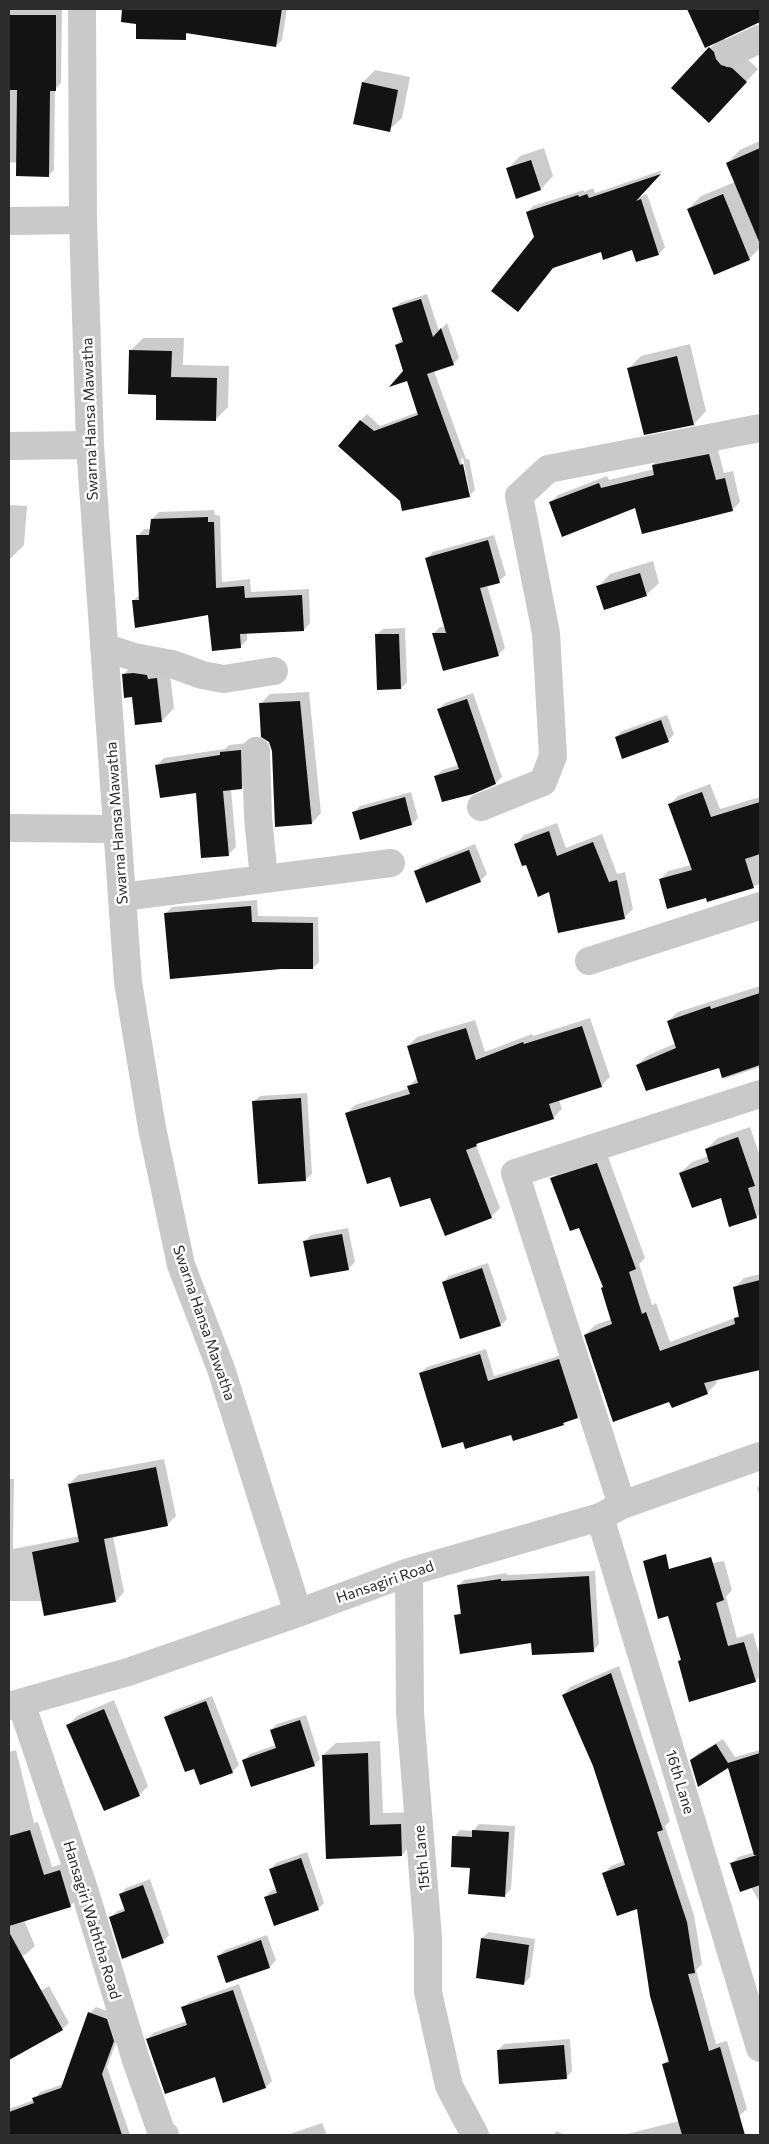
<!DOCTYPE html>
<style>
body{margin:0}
#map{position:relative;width:769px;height:2144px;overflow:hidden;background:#fff;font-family:Commissioner,sans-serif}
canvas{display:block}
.frame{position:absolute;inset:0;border:10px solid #2c2c2c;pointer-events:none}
</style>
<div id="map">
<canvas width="769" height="2144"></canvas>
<div class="frame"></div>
</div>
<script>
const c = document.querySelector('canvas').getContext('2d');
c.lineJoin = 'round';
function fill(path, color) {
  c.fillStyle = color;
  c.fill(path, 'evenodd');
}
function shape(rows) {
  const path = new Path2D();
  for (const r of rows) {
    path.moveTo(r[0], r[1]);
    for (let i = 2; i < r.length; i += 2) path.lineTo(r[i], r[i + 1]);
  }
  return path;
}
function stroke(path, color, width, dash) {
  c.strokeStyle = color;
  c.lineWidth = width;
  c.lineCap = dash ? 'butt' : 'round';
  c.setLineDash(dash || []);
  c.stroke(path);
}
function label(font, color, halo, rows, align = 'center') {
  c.font = font + ' Commissioner,sans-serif';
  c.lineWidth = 5;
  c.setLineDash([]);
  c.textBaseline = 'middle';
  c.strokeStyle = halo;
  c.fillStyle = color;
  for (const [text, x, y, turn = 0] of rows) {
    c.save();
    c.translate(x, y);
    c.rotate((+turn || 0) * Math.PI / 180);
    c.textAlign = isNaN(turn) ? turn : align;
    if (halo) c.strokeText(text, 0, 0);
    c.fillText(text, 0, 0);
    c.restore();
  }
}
const shadow = shape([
 [9,9,62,10,61,83,55,89,54,170,48,176,18,163,9,162],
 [138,9,188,9,188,33,182,39,137,38],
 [226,9,287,9,282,40,276,46,226,38],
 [688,9,760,9,760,19,757,22,724,37,728,46,744,56,758,69,721,109,672,88,716,42,706,46],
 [375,70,410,77,402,118,389,130,363,82],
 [760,141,760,197,744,204,760,242,760,248,749,259,688,209,701,196,735,182,727,163,740,150],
 [544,148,553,176,541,189,508,169,520,156],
 [663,170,638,198,647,194,665,247,659,254,637,261,632,249,602,251,554,266,518,311,535,237,527,212,533,206,584,190,584,192,593,188,595,193],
 [427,294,439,331,447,323,459,358,453,364,434,371,466,459,469,459,475,490,469,496,402,500,339,445,367,414,380,426,418,412,396,345,403,338,393,309,400,303],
 [461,458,463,458,470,493,468,493],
 [143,338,184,338,183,365,229,366,228,407,215,420,158,393,130,351],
 [690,344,706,411,694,424,629,368,641,356],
 [717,446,724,473,733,471,740,502,732,510,550,503,558,495,607,476,609,480,654,469,653,465,661,457],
 [9,505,27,506,24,545,11,558,9,558],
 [214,510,215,515,220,516,222,582,250,579,251,592,309,589,310,623,304,630,247,633,247,640,241,646,209,614,133,601,140,594,138,536,144,529,151,529,152,519,159,512],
 [494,535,506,575,499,581,487,585,505,648,499,654,434,633,440,627,446,627,427,558,433,552],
 [653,561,659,583,646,595,598,587,610,574],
 [405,628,407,682,401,688,376,635,383,629],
 [136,662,169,666,174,708,162,721,133,696,123,675],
 [309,692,321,813,312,823,273,750,261,703,270,694],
 [473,693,502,777,496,783,473,793,436,776,442,770,459,765,439,709,445,703],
 [667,715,674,734,668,741,616,737,622,731],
 [248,743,249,780,241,788,231,789,236,847,228,855,197,792,156,766,164,758,225,749,229,745],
 [710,784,720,809,760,797,760,884,708,900,707,897,660,880,668,871,691,865,670,804,678,796],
 [411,792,418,818,412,824,354,812,360,806],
 [557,823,566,848,602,834,617,874,625,872,633,909,624,918,550,891,526,864,516,844,524,835],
 [475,844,487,874,480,881,426,902,415,872,421,866],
 [257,900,258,916,318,917,319,962,313,968,166,913,172,907],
 [760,986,760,1067,724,1079,719,1067,637,1065,647,1056,676,1043,668,1021,678,1012],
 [590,1018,610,1077,601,1086,559,1100,562,1109,553,1118,481,1141,476,1145,500,1208,491,1217,431,1196,391,1175,346,1114,355,1105,410,1088,409,1086,418,1077,408,1046,417,1037,475,1020,485,1052,532,1034,533,1036],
 [307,1093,312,1174,305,1180,253,1102,260,1096],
 [750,1127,760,1156,760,1213,757,1217,730,1225,722,1196,680,1173,692,1162,709,1156,706,1149,718,1138],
 [607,1154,645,1258,639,1264,652,1305,656,1303,670,1342,735,1318,740,1314,734,1288,744,1278,760,1274,760,1369,716,1379,717,1383,707,1393,585,1335,595,1325,612,1319,604,1287,580,1226,552,1178,562,1169],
 [348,1228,355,1262,349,1268,305,1241,311,1235],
 [488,1263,507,1319,501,1325,443,1282,449,1276],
 [486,1349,494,1376,565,1354,583,1411,577,1417,568,1420,564,1424,464,1440,420,1373,427,1367],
 [164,1459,176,1516,167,1525,113,1536,124,1592,116,1601,9,1601,9,1479,14,1479,13,1549,80,1536,69,1484,78,1475],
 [760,1485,760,1497,757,1488],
 [724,1561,732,1590,726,1597,737,1638,753,1633,760,1657,760,1676,756,1681,690,1700,679,1661,681,1659,657,1573],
 [595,1571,599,1644,593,1651,532,1642,456,1616,462,1610,458,1586,464,1580,507,1573,507,1575],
 [619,1666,670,1821,665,1826,694,1915,702,1964,696,1970,716,2044,727,2041,747,2109,739,2116,707,2128,709,2135,623,2135,679,2121,663,2064,669,2059,638,1908,604,1873,611,1866,625,1861,595,1766,563,1695,570,1687],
 [212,1696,239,1765,232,1772,166,1717,172,1711],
 [114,1700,148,1786,139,1795,68,1725,77,1716],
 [306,1715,320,1759,314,1765,244,1760,250,1754,276,1745,271,1730,277,1724],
 [723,1739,735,1757,760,1750,760,1903,751,1887,732,1863,738,1857,755,1852,729,1766,691,1761,697,1754],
 [380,1741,383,1813,413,1812,414,1842,402,1855,327,1858,323,1755,336,1743],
 [16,1750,34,1823,38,1822,52,1867,68,1862,79,1897,70,1906,24,1920,35,1946,26,1954,9,1962,9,1894,22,1889,21,1886,9,1892,9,1889,16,1886,9,1862,9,1752],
 [479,1824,515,1826,511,1889,505,1896,471,1867,454,1837,460,1830,473,1831],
 [307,1852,324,1903,318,1909,265,1897,271,1891,277,1889,270,1870,276,1863],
 [150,1879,169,1935,163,1942,110,1918,117,1911,126,1908,120,1895,126,1888],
 [489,1932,535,1939,530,1977,524,1984,482,1938],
 [267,1935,276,1960,270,1967,218,1956,225,1950],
 [239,1984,272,2081,266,2087,215,2076,147,2039,153,2033,187,2021,183,2008,189,2002],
 [49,1986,69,2023,62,2029,9,2058,9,2009],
 [96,2007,113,2013,119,2034,107,2067,130,2135,9,2135,9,2109,34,2100,40,2092,64,2084,90,2013],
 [570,2039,572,2071,566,2078,498,2050,504,2044],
 [322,2123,327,2135,287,2135],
 [557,2131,565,2135,553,2135]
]);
const building = shape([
 [122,9,282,9,276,47,186,33,186,40,136,39,136,24,121,22],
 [687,9,760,9,760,22,705,48],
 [9,15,56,15,56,91,50,91,49,177,16,176,17,90,9,90],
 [709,47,714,52,716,59,721,65,732,68,747,82,709,123,671,88],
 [362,82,398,90,390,132,353,124],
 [760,148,760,244,726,163],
 [531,160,541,190,516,199,506,168],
 [661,174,636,201,641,199,659,255,636,262,632,250,603,260,601,252,553,268,518,312,491,291,534,237,526,212,578,195,579,197,587,194,589,198],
 [723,194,750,260,714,275,687,209],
 [421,299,433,337,441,328,454,365,427,374,460,465,463,464,470,497,402,511,400,501,338,446,360,420,374,431,418,415,407,381,389,387,403,371,395,345,403,342,392,308],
 [129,350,172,351,171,377,217,378,216,421,156,420,156,395,128,394],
 [677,356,694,425,644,435,627,368],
 [709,454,716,480,725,478,733,511,642,534,635,508,562,537,549,502,599,483,601,488,654,475,652,465],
 [208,517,208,522,214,522,216,588,244,586,245,598,302,595,304,631,240,634,241,648,212,651,208,615,135,628,132,600,139,600,136,535,149,535,151,519],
 [488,540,500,583,480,588,499,656,443,671,432,633,446,633,425,558],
 [640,573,647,596,604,610,596,586],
 [375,634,399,634,401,689,377,690],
 [133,673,147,675,148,679,157,678,162,722,135,725,132,697,124,698,122,674],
 [467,699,496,784,473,794,442,802,434,776,459,769,437,709],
 [300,701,312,824,275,827,272,751,269,742,261,737,259,703],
 [661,720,669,742,622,759,615,737],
 [241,750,242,789,223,791,229,856,201,858,196,793,160,798,155,765,220,755,220,752],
 [702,792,711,817,760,802,760,854,745,859,754,888,707,902,706,898,667,909,659,879,692,870,668,804],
 [405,797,412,825,360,840,352,812],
 [549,831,557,856,593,842,609,882,617,880,625,919,558,933,549,892,538,897,526,865,522,866,514,844],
 [469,850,481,882,426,903,414,871],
 [251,906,252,922,313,923,313,969,281,969,170,979,164,913],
 [760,993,760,1065,722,1078,719,1068,646,1091,636,1065,676,1048,667,1021,710,1006,711,1009],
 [582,1026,602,1087,549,1104,554,1119,476,1144,477,1146,466,1150,492,1218,445,1236,430,1198,400,1207,390,1177,367,1184,345,1113,410,1094,407,1086,418,1083,407,1046,466,1028,476,1060,523,1042,524,1044],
 [301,1098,306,1181,258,1184,252,1101],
 [738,1137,755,1186,748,1188,757,1218,729,1227,721,1198,692,1208,679,1173,709,1162,705,1149],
 [597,1163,636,1269,629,1272,642,1314,646,1312,660,1351,735,1324,734,1318,739,1317,733,1287,760,1280,760,1370,704,1383,708,1394,672,1408,669,1402,613,1422,584,1335,612,1324,601,1288,603,1287,579,1228,570,1231,550,1178],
 [342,1234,349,1270,310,1277,303,1241],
 [482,1268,501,1326,460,1339,442,1282],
 [480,1354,488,1381,559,1359,578,1418,563,1423,564,1425,513,1441,511,1435,465,1449,463,1442,442,1448,419,1373],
 [156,1467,168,1526,104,1539,116,1602,44,1616,32,1552,79,1542,68,1484],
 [666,1554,669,1569,711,1557,724,1600,716,1603,728,1646,744,1642,756,1682,689,1702,678,1661,681,1660,668,1616,658,1619,643,1561],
 [589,1576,594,1652,532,1655,531,1643,460,1654,454,1615,461,1614,457,1585,501,1579,501,1581],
 [611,1673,663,1830,657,1832,687,1922,695,1973,688,1974,709,2051,720,2047,745,2135,682,2135,662,2064,669,2062,650,1996,637,1909,617,1916,602,1873,625,1865,593,1766,562,1695],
 [206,1701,233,1773,200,1785,194,1769,185,1772,164,1717],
 [104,1709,140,1796,104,1811,66,1725],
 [300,1720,315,1766,251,1787,242,1760,276,1748,270,1730],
 [716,1744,728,1763,760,1753,760,1885,740,1892,730,1863,757,1855,754,1855,728,1768,698,1787,690,1760],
 [368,1753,370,1825,401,1824,402,1856,326,1859,322,1755],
 [30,1830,44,1875,60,1870,71,1907,9,1926,9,1836],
 [472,1830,509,1832,505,1897,468,1894,470,1868,451,1867,452,1836,472,1837],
 [301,1858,319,1910,274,1926,264,1897,277,1893,269,1869],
 [143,1885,164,1943,122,1959,109,1917,125,1911,119,1894],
 [9,1932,63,2030,9,2060],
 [481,1938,529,1945,524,1985,476,1978],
 [261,1940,270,1968,226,1983,217,1956],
 [233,1990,266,2088,223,2103,215,2077,165,2094,146,2039,187,2025,181,2007],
 [88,2012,107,2019,114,2041,102,2074,122,2135,9,2135,9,2112,34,2103,32,2098,61,2088],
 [564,2045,567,2079,499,2084,497,2050]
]);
const minor = shape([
 [82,9,83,220,90,445,128,982,152,1128,181,1265,221,1369,298,1613],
 [730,53,760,39],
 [9,221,83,220],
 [9,446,90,445],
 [104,647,134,657,172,664,202,675,224,679,274,671],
 [256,751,258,817,264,879],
 [481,807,543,782,553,756,546,633,519,496,548,469,760,428],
 [9,828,117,829],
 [122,897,391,863],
 [589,961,760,906],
 [622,1505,515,1173,760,1094],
 [600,1517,760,2048],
 [409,1572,410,1712,428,1937,428,1992,449,2086,475,2135],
 [21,1703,85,1892,136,2060,161,2131,165,2135],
 [9,1706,128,1672,298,1613,409,1572,600,1517,622,1505,760,1456]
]);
const streetNames = [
 ["Swarna Hansa Mawatha",90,419,-92],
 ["Swarna Hansa Mawatha",117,823,-94],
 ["Swarna Hansa Mawatha",204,1323,71],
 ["Hansagiri Road",385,1582,-19],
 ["16th Lane",680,1782,73],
 ["15th Lane",422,1858,-95],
 ["Hansagiri Waththa Road",92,1920,73]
];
fill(shadow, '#0003');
fill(building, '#131313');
stroke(minor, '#c9c9c9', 28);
label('15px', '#2c2c2c', '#fff', streetNames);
</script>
